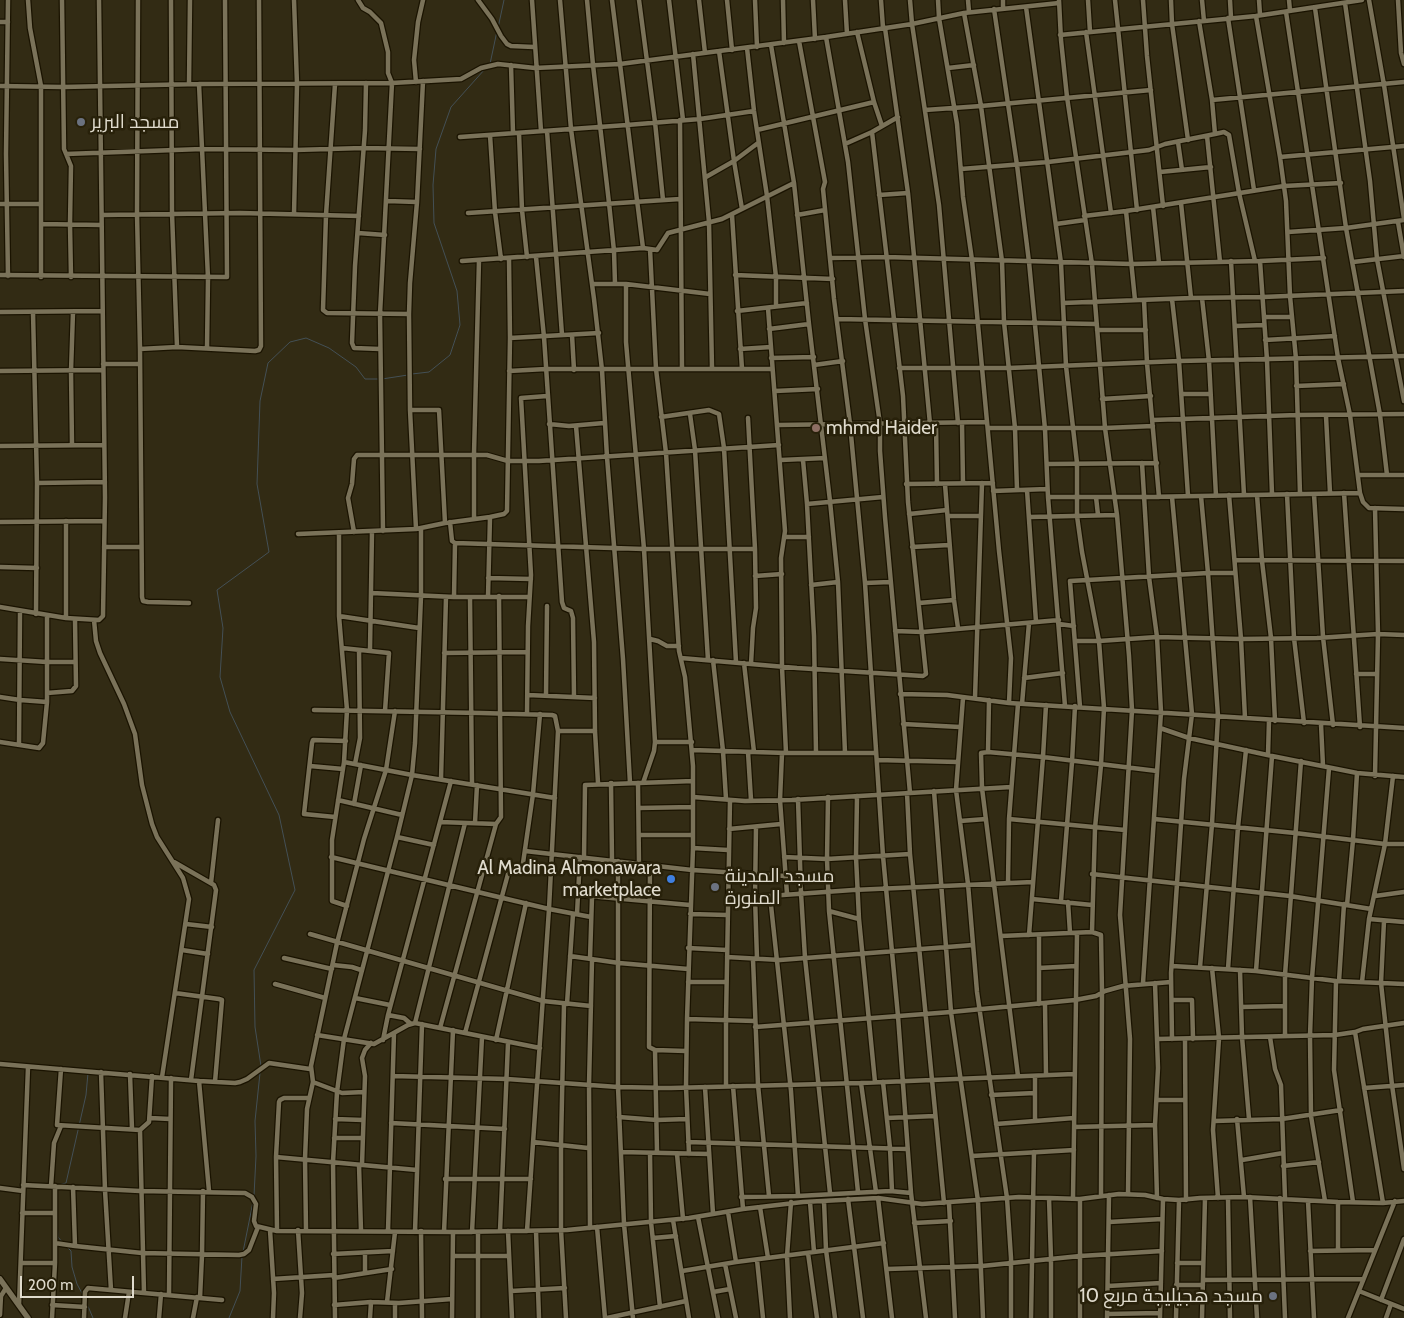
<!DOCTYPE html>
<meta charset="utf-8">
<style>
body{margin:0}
#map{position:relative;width:1404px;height:1318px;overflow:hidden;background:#322b14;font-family:Cabin,sans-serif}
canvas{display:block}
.scale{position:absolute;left:20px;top:1276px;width:114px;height:22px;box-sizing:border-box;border:2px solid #e0dbcd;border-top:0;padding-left:6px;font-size:15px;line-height:18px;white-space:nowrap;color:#e0dbcd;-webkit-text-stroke:4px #28210a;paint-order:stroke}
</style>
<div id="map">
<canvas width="1404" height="1318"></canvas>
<div class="scale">200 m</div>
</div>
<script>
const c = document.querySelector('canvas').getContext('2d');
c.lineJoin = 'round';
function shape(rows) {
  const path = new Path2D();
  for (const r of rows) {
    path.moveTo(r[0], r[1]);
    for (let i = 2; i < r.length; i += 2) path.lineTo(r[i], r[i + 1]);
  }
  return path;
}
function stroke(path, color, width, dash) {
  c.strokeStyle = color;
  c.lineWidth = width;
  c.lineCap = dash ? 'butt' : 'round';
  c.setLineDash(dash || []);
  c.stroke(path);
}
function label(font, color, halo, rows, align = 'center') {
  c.font = font + ' Cabin,Cairo,sans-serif';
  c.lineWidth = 5;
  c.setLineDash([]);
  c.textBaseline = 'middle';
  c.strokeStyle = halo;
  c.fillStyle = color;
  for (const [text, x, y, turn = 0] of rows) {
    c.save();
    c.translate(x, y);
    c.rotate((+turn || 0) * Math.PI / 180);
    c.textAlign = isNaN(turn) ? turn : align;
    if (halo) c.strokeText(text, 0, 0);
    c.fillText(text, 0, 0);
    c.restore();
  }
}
const stream = shape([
 [498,28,504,0],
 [490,64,497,31],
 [412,374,429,372,450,355,460,325,457,291,434,223,433,185,436,149,451,107,485,69],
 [382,379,408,375],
 [261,1066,255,1027,254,970,295,890,279,815,230,712,220,677,223,628,217,590,269,552,257,484,260,401,268,363,290,342,306,338,329,348,356,367,365,379,378,379],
 [58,1185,66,1183,86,1095,88,1073],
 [254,1196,256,1156,255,1121,260,1073],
 [57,1219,58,1237,63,1243],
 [66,1246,71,1251,72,1267,77,1284,83,1295],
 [243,1252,253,1202],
 [87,1304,93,1318],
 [229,1318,240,1291,242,1256]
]);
const minor = shape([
 [28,0,30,28,41,86,41,277],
 [62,0,64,149,71,166,70,224,71,277],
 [138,0,137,214,140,349,142,597,143,601,148,602,189,603],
 [171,0,172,213,177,347],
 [294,0,297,84,294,214],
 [358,0,363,8,370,12,381,23,388,52,388,73,392,83,380,314,383,531],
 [478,0,492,19,501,36,507,44,511,46,534,47],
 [532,0,541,131],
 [560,0,571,129,594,299,602,370,607,457,623,659,630,783],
 [587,0,593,65,609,203,614,251,615,284],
 [612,0,643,248,657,250,668,233,722,219,794,183],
 [639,0,655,122,663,200],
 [669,0,683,120],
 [699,0,705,53],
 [727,0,732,50],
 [755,0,757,47],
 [783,0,784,43],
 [813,0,815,39],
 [845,0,847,34],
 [881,0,883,28],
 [910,0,912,24,939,205,958,423],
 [938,0,939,18,957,124,963,197,972,260,999,551,1011,658,1009,703],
 [968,0,969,12],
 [1003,0,1003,8],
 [1059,0,1061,40,1067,97,1092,264,1105,428,1117,515,1129,656,1132,710,1120,915,1130,1039,1128,1194],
 [1088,0,1090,32],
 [1115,0,1137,210],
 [1143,0,1147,56,1163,206],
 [1171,0,1172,24,1188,140],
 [1202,0,1204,21],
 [1230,0,1231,18],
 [1259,0,1260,15],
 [1289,0,1290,11],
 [1369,0,1384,85,1404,219],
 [1398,0,1401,53,1404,64],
 [1345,3,1370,181,1377,259,1404,401],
 [1026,7,1061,263,1066,366,1077,463,1077,516,1082,552,1099,641,1101,668,1104,708,1101,765,1095,828,1092,932],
 [1315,8,1346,228,1380,415,1387,475],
 [994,9,1017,165,1029,262,1045,429,1048,497,1065,706],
 [1286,12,1338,358,1350,415,1360,493,1363,502,1369,508,1404,509],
 [964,13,981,106,1002,261,1004,322,1015,428,1017,490],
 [1256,16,1280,157,1286,201,1290,296,1296,359,1300,494],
 [1228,18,1254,190],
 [1199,21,1212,100,1215,134,1224,132,1229,135,1239,193,1255,261],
 [0,22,8,22],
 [885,28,908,193,930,424],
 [857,32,874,102,882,126],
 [1086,32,1111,213],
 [1060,35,1256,16,1362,0],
 [826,37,848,162,865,319,880,424,880,451,885,517,910,793],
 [799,41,825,182,823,189,834,299,850,424,865,583,883,856,898,1016,911,1193,926,1318],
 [771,45,794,183,809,324,830,501,838,582,845,753],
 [747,48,754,111,767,196,776,277,776,306],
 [719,51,734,161,742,209],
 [693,54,709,222,712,368],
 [511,65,513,133],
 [948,68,974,65],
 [416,82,414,60,418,22,423,0],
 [366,83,365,130,355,266,352,343,354,348,380,349],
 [189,84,190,0],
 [199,84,208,278,207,348],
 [335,84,326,215,323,310,327,313,409,314],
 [0,86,63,87,199,84,392,83,461,79,481,68,498,64,535,68,620,64,826,37,912,24,964,13,1059,3],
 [1212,100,1404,82],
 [925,110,981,106,1151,90],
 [680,120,682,369],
 [757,130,874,102],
 [547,131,562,335],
 [519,133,522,210,527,257],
 [490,135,495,212,501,259],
 [1207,136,1220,262],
 [460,137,627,125,700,119,754,111],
 [1178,142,1182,170],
 [845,144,872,132,898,117],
 [66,154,202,149,295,150,363,148,420,149],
 [1280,157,1404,146],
 [961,169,1048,162,1149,150,1165,144,1215,134],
 [1160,172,1211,167],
 [706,177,734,161,758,143],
 [879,195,908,193],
 [387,201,417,202],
 [1181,203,1191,298],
 [0,204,41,204],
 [1153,207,1159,263],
 [1126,211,1135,300],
 [468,213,680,199],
 [102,215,240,213,359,216],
 [732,215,742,369],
 [797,215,825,210],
 [1084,216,1126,211,1284,186,1341,183],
 [1398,222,1404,257],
 [41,224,101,225],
 [1056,224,1085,220],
 [1288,232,1346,228,1404,220],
 [358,233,385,235],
 [650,249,656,369,666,453,679,651,685,677,693,766,693,848,687,1019,686,1087,689,1154],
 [536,257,544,337,562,602,564,608,571,611,573,618,574,697],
 [830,258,886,257,1132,264,1260,261,1324,258],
 [462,261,643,248],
 [1231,261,1244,495],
 [1260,261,1267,360,1272,494],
 [1353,262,1404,256],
 [0,275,227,277,225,0],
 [735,275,833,279],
 [8,276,6,154,8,0],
 [592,284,626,284,710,294],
 [626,284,626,342,644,549,655,742,654,751,643,783],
 [1202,298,1209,361,1216,496],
 [1172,299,1179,361,1188,496],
 [1144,300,1147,363,1159,497],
 [1063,303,1191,298,1263,297,1404,291],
 [768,308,785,531,781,558,782,667,786,753],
 [737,311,807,303],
 [0,312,102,311],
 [33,312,37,483,36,614],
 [1264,317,1292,317],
 [837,319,1096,324],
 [1235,326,1264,325],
 [769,329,809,324],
 [1097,330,1146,330],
 [572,335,574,370],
 [510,338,599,333],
 [1265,340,1335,336],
 [140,349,177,347,255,351,259,350,261,346,259,0],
 [740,349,771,347],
 [771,358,814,357],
 [103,364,140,364],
 [814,365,843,361],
 [899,368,1009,368,1179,361,1404,356],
 [0,371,103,370],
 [509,371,546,369,772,369],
 [1296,386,1344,384],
 [775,391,818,389],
 [1181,394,1210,394],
 [1102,399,1151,396],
 [410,410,439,410,445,523],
 [690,414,695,450,708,660],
 [1326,416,1330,493],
 [661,417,709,410,719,414,724,448,736,662],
 [1153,420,1297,415,1404,414],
 [962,423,963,483],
 [549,424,569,426,604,423],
 [936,424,937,484],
 [778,425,987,422],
 [576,426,594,642,595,731,598,783],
 [988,428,1105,428,1153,426],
 [72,445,71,371,73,312],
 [0,446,104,445],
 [781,460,825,458],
 [803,460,807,504,814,636,816,753],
 [1142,463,1149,577,1157,637,1161,712,1143,983],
 [1047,464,1157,463],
 [1358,475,1404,475],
 [37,483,105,482],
 [906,484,993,483],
 [945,484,954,600,958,628],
 [1027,490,1036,622],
 [993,491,1047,489],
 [1344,493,1360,727],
 [1287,494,1294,638,1304,723],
 [1314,494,1323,637,1333,725],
 [1229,495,1241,639,1245,718],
 [1257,495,1262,561,1271,638,1275,721],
 [1048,497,1145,497,1360,493],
 [1096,497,1098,515],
 [1172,497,1192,714,1184,779,1171,973,1172,1039],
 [807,504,883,497],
 [1375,508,1378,634,1375,776],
 [909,514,947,510],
 [948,516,981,516],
 [1029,517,1117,515],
 [474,519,474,454,479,260],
 [0,522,104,521],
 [450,522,452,541,455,543,454,597],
 [416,529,410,410,409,314,410,283,417,202,423,81],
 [354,532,348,498,352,484,354,459,357,455,487,455,508,461,539,461,779,445],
 [339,533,339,616,347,710,344,762,332,840,332,901,347,906],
 [298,534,416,529,445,523,490,517],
 [784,537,809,537],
 [455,543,644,549,755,549,748,418],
 [104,547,141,547],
 [912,547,949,545],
 [1235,560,1404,561],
 [0,567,37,568],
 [755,576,782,574],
 [488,578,531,579],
 [865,583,890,582],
 [811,585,838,582],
 [372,593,454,597,529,597],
 [470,597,472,784],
 [488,597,490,517,504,514,507,511,510,338,509,258],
 [919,603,954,600],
 [0,607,66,618,99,620,103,616,105,497,99,0],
 [339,616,419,628],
 [66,618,66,521],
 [94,620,96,641,100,653,124,704,135,734,142,785,152,824,157,837,183,878,189,899,162,1077],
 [1059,624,1074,626],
 [895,631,923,632,1059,620],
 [650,639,658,641,667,646,679,646],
 [1075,641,1099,641,1157,637,1241,639,1317,638,1378,634,1404,635],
 [342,648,389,653,385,711],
 [370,650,372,531],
 [444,653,527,652],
 [681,658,797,668,923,676,926,674,908,502,903,396,872,132],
 [0,659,47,662,75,662],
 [713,660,723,751,726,799],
 [744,663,754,752],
 [751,664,753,628,756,608,755,549],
 [1356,674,1377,674],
 [1024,678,1063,673],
 [47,693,72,691,76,686,75,619],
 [900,694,947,695,1009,703,1404,728],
 [528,695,595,698],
 [546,696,547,606],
 [0,697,20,700,47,702],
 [963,698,956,790,968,884,977,992,1007,1198,1011,1258,1011,1318],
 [975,698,982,483],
 [1022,704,1029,623],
 [1080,707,1070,581,1208,573,1235,573],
 [314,710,481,713,552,715,555,716,558,731,549,909,527,1231],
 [527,714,528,626,531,575,521,398,547,396],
 [903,724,960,727],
 [1321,724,1323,766],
 [1160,728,1189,738,1272,756,1357,773,1404,777],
 [558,731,595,731],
 [0,742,39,748,43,743,47,702,47,616],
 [655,742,692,742],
 [19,745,20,611],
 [692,750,786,753,876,753],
 [748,752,751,800],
 [988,752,989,700],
 [782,753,780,800,787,894],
 [1268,755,1269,720],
 [877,760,958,762],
 [344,762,412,775,555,798],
 [355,764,360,738,359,650],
 [310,766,343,769],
 [441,779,446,597],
 [611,783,612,860],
 [638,783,639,864],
 [934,791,951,1012,978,1201,983,1318],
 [907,793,910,854,944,1203],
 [857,796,856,857,859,919,875,1082],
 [693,797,745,801,792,800,1011,787],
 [828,797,827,859,829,911,858,1192],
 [798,799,801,893,805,958,830,1193],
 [338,800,402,815],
 [354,804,361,765],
 [639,808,693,807],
 [335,817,304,814,312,743,313,740,346,741],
 [1009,819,1125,830],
 [1154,819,1295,833,1385,844,1404,844],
 [960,821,986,819],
 [440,822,496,824],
 [475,823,477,785],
 [756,827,755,897,757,959],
 [729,829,781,824],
 [639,835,693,835],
 [397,837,434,845],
 [693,848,728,850],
 [525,851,692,870,785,876],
 [331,857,549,909,591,917],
 [784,857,827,859,910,854],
 [584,858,585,785,693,781],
 [618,861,618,1087,624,1224,633,1318],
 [174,862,214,885,216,890,191,1080],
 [650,865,649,1047,655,1050,686,1051],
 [1092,874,1290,896,1371,909],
 [1008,882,1009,819,1018,704],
 [211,883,218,820],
 [578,895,690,905],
 [770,896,791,1091,798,1196],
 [1375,896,1404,892],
 [755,897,853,890,1033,882],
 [1032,899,1092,905],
 [1061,901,1072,762,1075,706],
 [1068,902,1070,933],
 [1347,905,1353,840,1357,773],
 [829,911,859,919],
 [577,914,580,857],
 [690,914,727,915],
 [1369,919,1404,922],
 [1384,921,1381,983,1392,1085,1404,1169],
 [186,924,212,927],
 [310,934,543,1001,591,1006],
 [1029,935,1043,757,1046,705],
 [1039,935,1039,1004],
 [1001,936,1092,932,1101,935,1102,992,1101,1196],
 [688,948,727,950],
 [182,950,208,954],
 [570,956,619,963,688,969],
 [727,957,780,960,973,945],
 [284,958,332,969],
 [590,959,592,897],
 [753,959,758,1085,769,1196],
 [333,965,352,967,361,970],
 [1172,966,1256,971,1336,981,1404,984],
 [1200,967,1212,824,1218,716,1208,573,1201,496],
 [1039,968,1076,966],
 [1212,968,1219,1038,1213,1130,1218,1198],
 [1228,969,1238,827,1246,750],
 [1240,970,1242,1037,1249,1119],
 [1256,971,1272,756],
 [1336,981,1334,1070,1353,1202],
 [1339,981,1344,904],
 [688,982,726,982],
 [1362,982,1369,919,1385,844,1393,776],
 [1155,983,1158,1068,1155,1125,1157,1198],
 [275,984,325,998],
 [175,993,219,999,222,1000,215,1082],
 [355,998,390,1005],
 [1172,1000,1192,1000,1193,1039],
 [1045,1003,1046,1075],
 [564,1004,561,1145,561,1230,566,1318],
 [567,1004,573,914],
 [1241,1007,1284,1006],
 [388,1015,404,1018,411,1024],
 [687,1019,755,1021],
 [415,1023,465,823],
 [755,1027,951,1012,1075,1000,1096,996,1105,991,1123,986,1171,982],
 [440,1028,496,824,501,817,499,596],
 [465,1033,508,874,510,872,520,872,522,870,533,794,540,714],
 [317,1035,374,1044,408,1025,415,1023,540,1048],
 [1285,1036,1285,975,1301,761],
 [1270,1037,1275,1069,1281,1085,1285,1198],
 [1157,1039,1335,1035,1355,1032],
 [1185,1039,1186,1200],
 [383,1040,388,1015,451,781],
 [496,1040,526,903],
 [655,1050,657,1153],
 [0,1064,199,1081,209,1191],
 [61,1069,57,1125,140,1130,144,1293],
 [101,1072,105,1190,111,1290],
 [130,1074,132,1129],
 [393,1076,507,1079,618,1087,671,1088,861,1083,1074,1074],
 [1018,1076,982,788,981,753,988,752,1043,757,1157,771],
 [199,1081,235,1083,240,1082,247,1079,269,1063,310,1069],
 [313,1082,342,1093,364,1092],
 [883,1082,890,1148,892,1191],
 [861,1083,876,1192],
 [726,1086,726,1020,730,800],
 [733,1086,743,1209],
 [705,1087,713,1214],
 [1364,1088,1404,1085],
 [991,1095,1035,1093],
 [1157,1100,1185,1100],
 [619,1117,657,1120,687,1119],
 [150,1118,170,1119],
 [887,1118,935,1116],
 [335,1119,363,1120],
 [1237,1119,1244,1197],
 [1035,1121,1035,1076],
 [1214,1121,1282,1119,1341,1110],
 [391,1123,505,1129],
 [996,1124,1074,1118],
 [1074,1127,1155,1125],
 [140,1130,149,1122,152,1076],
 [334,1138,363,1138],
 [533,1142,588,1148],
 [688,1142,907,1149],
 [621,1152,709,1154],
 [650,1153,651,1222,660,1307],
 [677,1154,683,1219],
 [972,1156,1074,1150],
 [276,1157,417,1170],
 [1242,1160,1283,1153],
 [359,1165,361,1231],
 [362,1165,365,1076,362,1058,365,1050,371,1043],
 [1283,1166,1319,1162],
 [445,1179,531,1179],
 [23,1185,140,1191,245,1193,252,1197,256,1204,254,1221,256,1226,277,1231,459,1232,567,1230,689,1218,743,1209,803,1202,878,1198,922,1204,1019,1197,1080,1199,1119,1194,1145,1195,1163,1199,1179,1200,1200,1198,1244,1197,1338,1202,1383,1203,1404,1201],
 [51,1186,54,1143,61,1126],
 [73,1187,75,1246,142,1253,239,1255,244,1254,249,1250,258,1227],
 [0,1188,23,1191],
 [741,1197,798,1196,890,1191,911,1193],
 [1250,1197,1257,1318],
 [878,1198,892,1318],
 [1049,1198,1051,1259,1051,1318],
 [1073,1198,1077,933],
 [1228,1198,1230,1318],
 [1280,1198,1285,1318],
 [848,1199,863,1318],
 [1080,1199,1080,1318],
 [824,1201,826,1250,835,1318],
 [1308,1201,1314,1318],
 [1325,1201,1311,1116,1310,1036,1312,978,1329,768],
 [810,1202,814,1252],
 [1338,1202,1338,1250],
 [949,1203,955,1318],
 [1383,1203,1355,1032,1363,1029,1404,1023],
 [760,1207,768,1258],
 [728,1212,736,1262],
 [22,1213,55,1213],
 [698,1217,718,1318],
 [673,1220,689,1318],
 [1109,1222,1162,1219],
 [914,1223,951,1221],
 [597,1227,605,1318],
 [590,1228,589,1085,592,960],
 [270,1230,274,1293,273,1318],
 [298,1230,302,1293,300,1318],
 [306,1230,305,1159,307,1109,313,1082,311,1066,337,943,364,839,386,770,395,711],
 [277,1231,276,1157,279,1102,280,1100,284,1098,309,1098],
 [388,1231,394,1033],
 [421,1231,422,1318],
 [500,1231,508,1043],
 [508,1231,512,1318],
 [536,1231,539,1318],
 [415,1232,422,1024],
 [444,1232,453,1030],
 [472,1232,482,1037],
 [653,1238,676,1236],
 [55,1243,75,1246],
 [1310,1251,1374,1250],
 [365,1253,365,1273],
 [808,1253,817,1318],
 [333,1254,393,1251],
 [453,1256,509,1256],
 [757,1260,763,1318],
 [21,1263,55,1263],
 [1177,1263,1203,1263],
 [725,1264,736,1318],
 [887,1269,982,1266,1080,1256,1162,1251],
 [682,1271,736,1262,884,1243],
 [334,1278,392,1269],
 [273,1279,334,1275],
 [1203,1280,1363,1279],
 [1176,1285,1203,1285],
 [1108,1286,1161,1283],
 [511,1291,565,1288],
 [1359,1291,1404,1309],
 [713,1292,730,1289],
 [169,1295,171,1078],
 [200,1298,202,1255,203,1191],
 [1381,1300,1404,1239],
 [387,1302,395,1232],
 [19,1305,28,1067],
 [52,1305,85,1307],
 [334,1305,371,1302,399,1303,452,1299],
 [1107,1314,1160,1313],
 [0,1315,1,1296,6,1288],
 [52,1318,55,1263,55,1186],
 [84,1318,85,1292,88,1288,222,1300],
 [125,1318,129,1292],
 [159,1318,161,1294],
 [193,1318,197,1297],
 [335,1318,333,1162,337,1092,344,1039,397,837,412,775,415,743,421,596,421,528],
 [370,1318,371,1302],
 [395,1318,395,1303],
 [452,1318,453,1232],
 [478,1318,478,1232],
 [607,1318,686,1301],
 [790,1318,787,1256,791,1202],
 [1031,1318,1034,1152],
 [1107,1318,1109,1195],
 [1160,1318,1163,1199],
 [1176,1318,1179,1200],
 [1202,1318,1205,1198],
 [1348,1318,1395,1201],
 [1386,1318,1391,1304]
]);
const tertiary = shape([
 [0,1279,28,1318]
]);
const markers = [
 [81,122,5,"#6b7280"],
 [816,428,5,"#8d6e63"],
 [671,879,5,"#3f7fe0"],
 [715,887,5,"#6b7280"],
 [1273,1296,5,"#6b7280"]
];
const poiNames = [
 ["مسجد البرير",91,122],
 ["mhmd Haider",826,428],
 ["Al Madina Almonawara",661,868,"right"],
 ["marketplace",661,890,"right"],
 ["مسجد المدينة",725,876],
 ["المنورة",725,898],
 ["مسجد هجيليجة مربع 10",1263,1296,"right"]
];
stroke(stream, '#445056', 1);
stroke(minor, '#1a1300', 7);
stroke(tertiary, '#1a1300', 8);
stroke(minor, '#7a7259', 4.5);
stroke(tertiary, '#7a7259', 5.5);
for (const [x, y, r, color] of markers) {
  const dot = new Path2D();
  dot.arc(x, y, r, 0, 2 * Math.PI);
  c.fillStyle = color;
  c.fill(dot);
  stroke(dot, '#28210a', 2);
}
label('19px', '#e0dbcd', '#28210a', poiNames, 'left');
</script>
